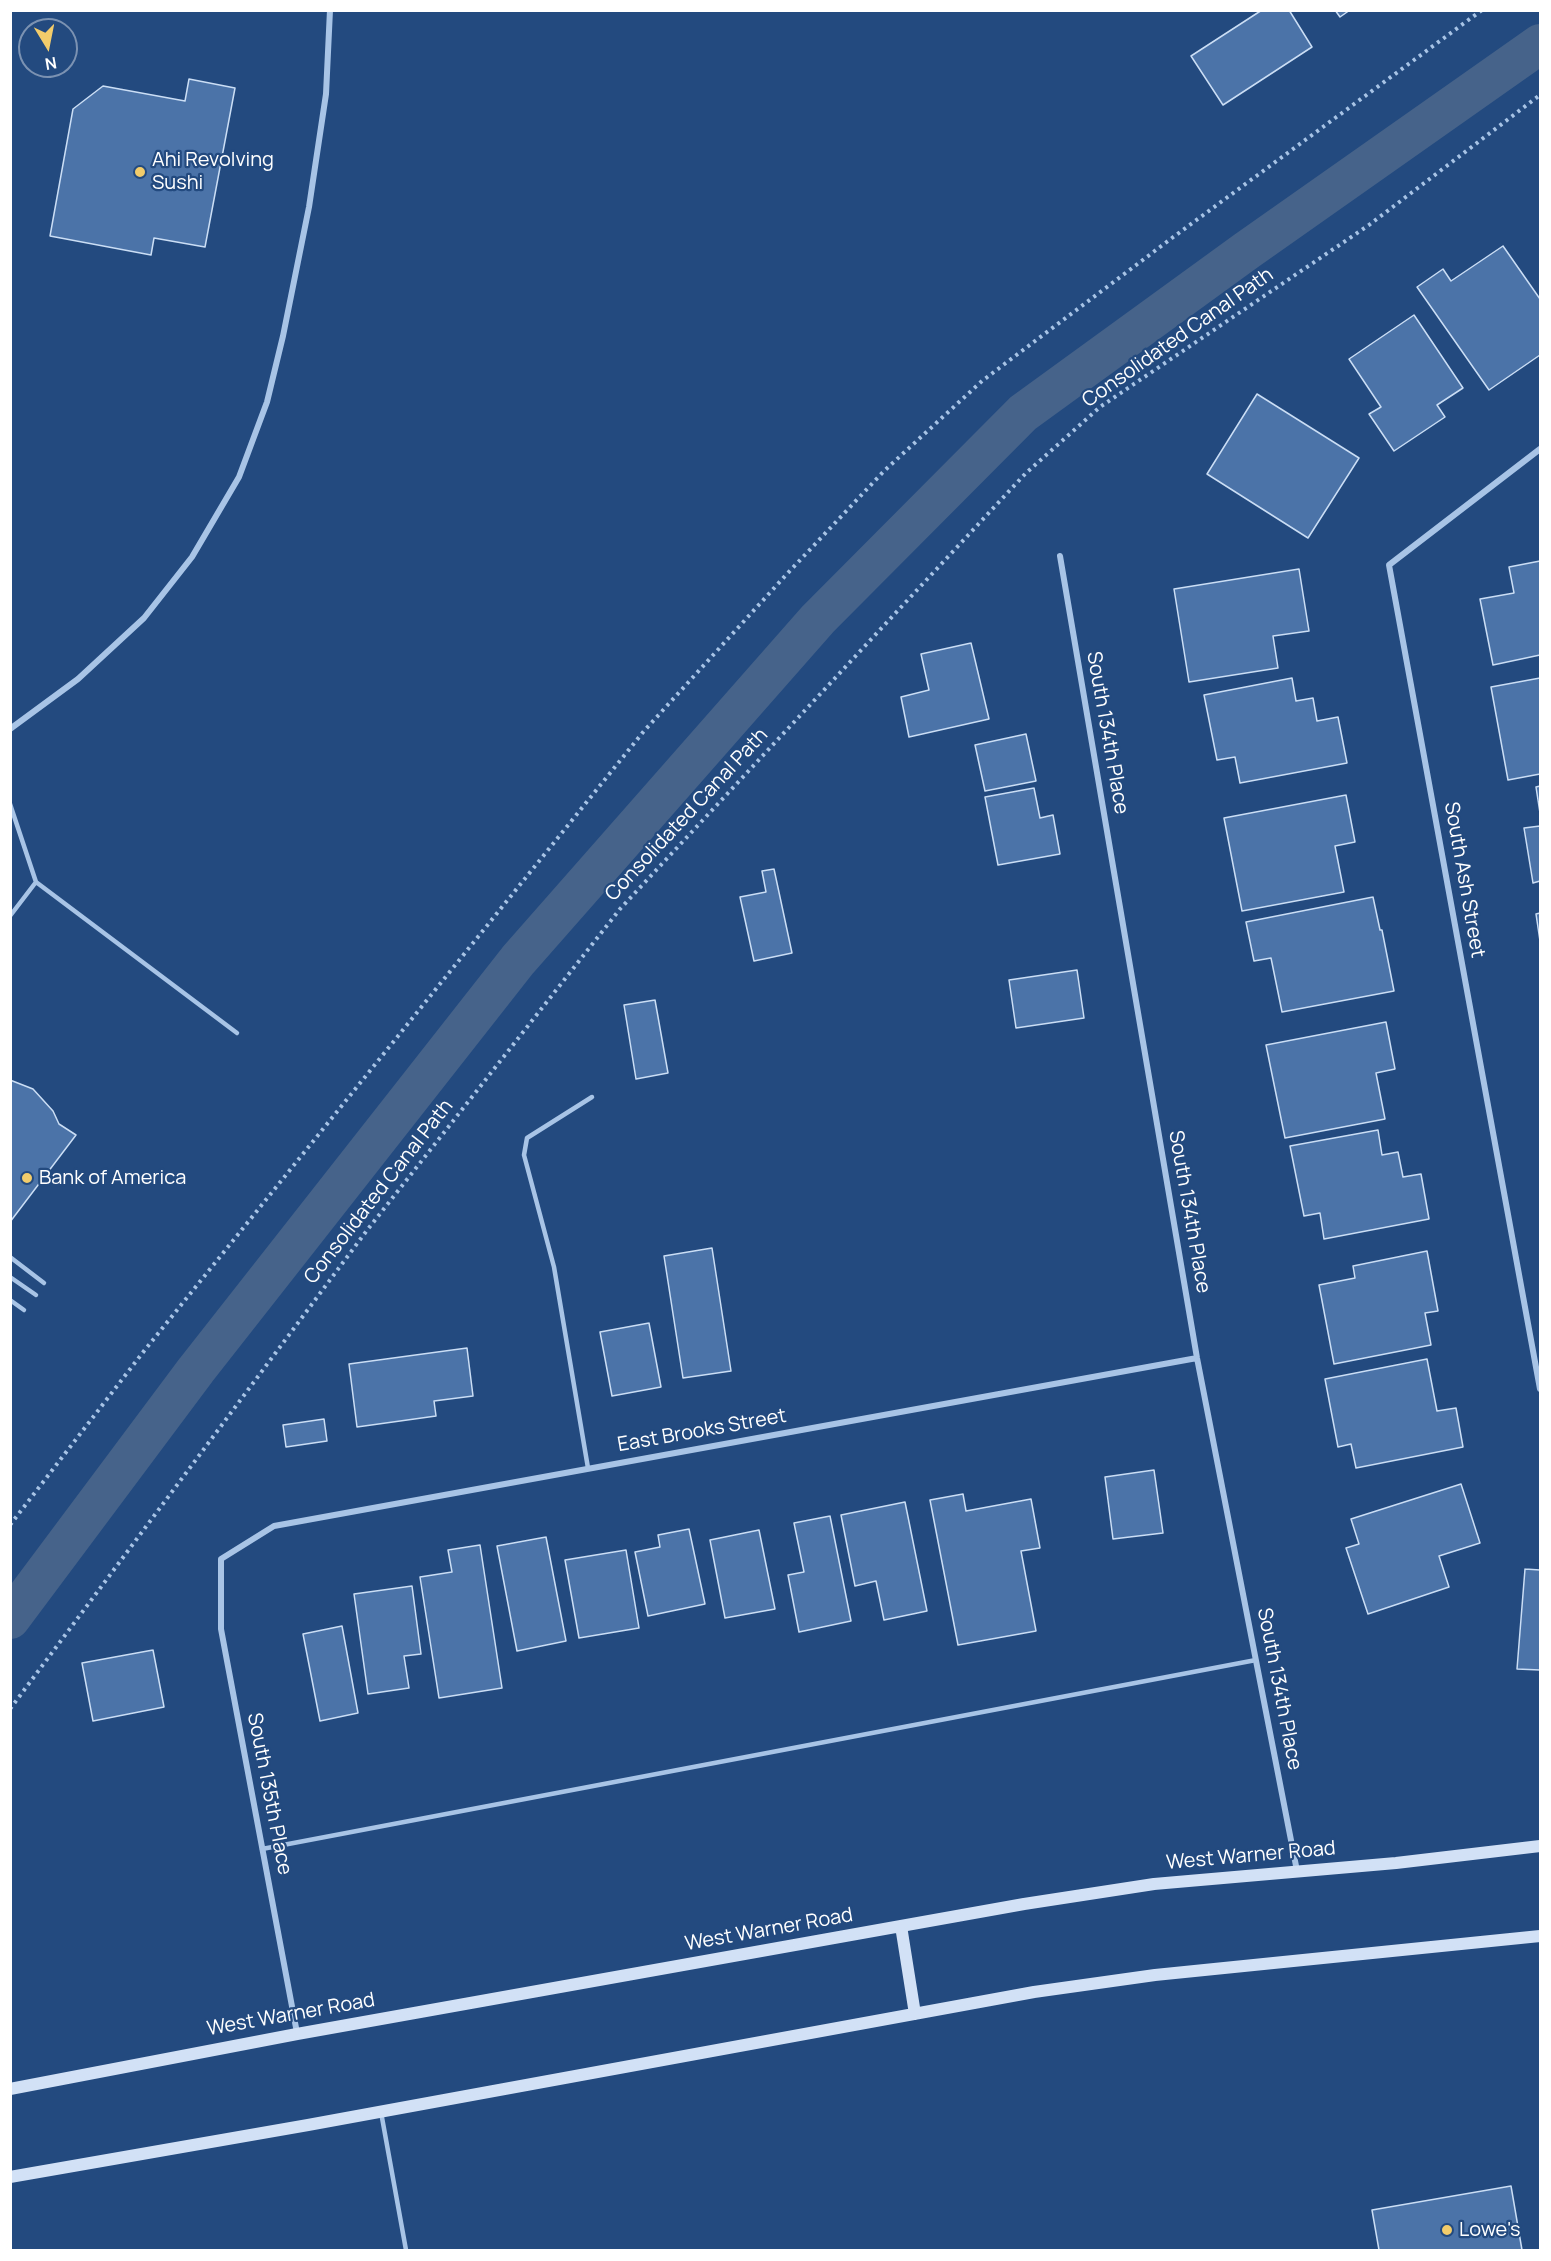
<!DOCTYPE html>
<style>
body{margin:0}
#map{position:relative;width:1551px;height:2261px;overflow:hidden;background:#234a7f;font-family:Manrope,sans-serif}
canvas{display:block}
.frame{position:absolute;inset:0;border:12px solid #fff;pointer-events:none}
.north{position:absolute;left:18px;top:18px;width:60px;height:60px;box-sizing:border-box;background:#234a7f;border:2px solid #7b92b2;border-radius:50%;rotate:170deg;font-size:16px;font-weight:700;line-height:24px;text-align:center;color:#fff}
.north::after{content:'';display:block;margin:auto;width:21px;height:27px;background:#f2cc6b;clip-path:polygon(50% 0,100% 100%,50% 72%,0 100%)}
</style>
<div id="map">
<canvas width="1551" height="2261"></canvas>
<div class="frame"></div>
<div class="north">N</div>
</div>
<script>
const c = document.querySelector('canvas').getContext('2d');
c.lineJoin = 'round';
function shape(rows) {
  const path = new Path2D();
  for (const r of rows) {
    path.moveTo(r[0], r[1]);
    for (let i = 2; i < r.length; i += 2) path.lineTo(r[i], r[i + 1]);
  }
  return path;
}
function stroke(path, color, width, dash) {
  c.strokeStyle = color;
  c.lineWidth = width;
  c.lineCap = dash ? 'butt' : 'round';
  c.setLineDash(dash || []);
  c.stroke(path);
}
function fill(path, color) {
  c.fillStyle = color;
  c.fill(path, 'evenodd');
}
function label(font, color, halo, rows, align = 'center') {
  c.font = font + ' Manrope,sans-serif';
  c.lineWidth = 4.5;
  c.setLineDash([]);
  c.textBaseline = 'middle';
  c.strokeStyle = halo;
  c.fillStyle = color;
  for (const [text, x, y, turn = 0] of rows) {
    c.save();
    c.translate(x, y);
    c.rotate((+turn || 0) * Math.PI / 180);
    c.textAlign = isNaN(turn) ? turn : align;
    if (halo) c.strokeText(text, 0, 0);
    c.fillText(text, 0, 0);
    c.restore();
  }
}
const canal = shape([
 [10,1619,196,1370,518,960,818,619,1023,413,1246,251,1540,44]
]);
const building = shape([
 [1262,10,1289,10,1312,47,1223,105,1191,56,1262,10],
 [1335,10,1350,10,1340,17,1335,10],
 [189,79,235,88,205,247,154,238,151,255,50,236,73,109,103,86,185,101,189,79],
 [1503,246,1540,299,1540,355,1489,390,1417,287,1443,269,1451,281,1503,246],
 [1414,315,1463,388,1437,405,1445,417,1394,451,1369,414,1381,407,1349,359,1414,315],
 [1257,394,1359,458,1308,538,1207,474,1257,394],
 [1540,561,1540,655,1493,665,1480,599,1514,593,1509,567,1540,561],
 [1299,569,1309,631,1273,636,1278,668,1189,682,1174,589,1299,569],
 [971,643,989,719,909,737,901,697,929,690,921,654,971,643],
 [1292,678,1296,701,1313,698,1317,721,1338,717,1347,763,1240,783,1235,757,1217,760,1204,695,1292,678],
 [1540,678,1540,774,1508,780,1491,687,1540,678],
 [1026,734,1036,781,985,791,975,745,1026,734],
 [1540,786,1540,813,1536,787,1540,786],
 [1034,788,1040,818,1053,815,1060,854,998,865,985,797,1034,788],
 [1346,795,1355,842,1335,846,1344,892,1242,911,1224,818,1346,795],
 [1540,826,1540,881,1533,883,1524,828,1540,826],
 [774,869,792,953,754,961,740,897,766,892,762,871,774,869],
 [1373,897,1380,930,1382,930,1394,991,1282,1012,1271,958,1254,961,1246,922,1373,897],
 [1540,913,1540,941,1536,914,1540,913],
 [1077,970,1084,1018,1016,1028,1009,980,1077,970],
 [655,1000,668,1073,636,1079,624,1005,655,1000],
 [1386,1022,1395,1069,1376,1073,1385,1119,1285,1138,1266,1045,1386,1022],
 [10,1080,33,1089,53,1111,59,1124,76,1135,10,1222,10,1080],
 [1378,1130,1382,1155,1398,1152,1403,1177,1421,1174,1429,1219,1324,1239,1320,1213,1304,1216,1290,1146,1378,1130],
 [712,1248,731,1371,683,1378,664,1256,712,1248],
 [1427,1251,1438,1311,1425,1313,1431,1345,1334,1364,1319,1285,1355,1278,1353,1266,1427,1251],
 [649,1323,661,1387,612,1396,600,1332,649,1323],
 [467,1348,473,1396,434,1401,436,1416,357,1427,349,1364,467,1348],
 [1427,1359,1437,1411,1456,1408,1463,1447,1356,1468,1351,1444,1338,1447,1325,1379,1427,1359],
 [324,1419,327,1441,286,1447,283,1425,324,1419],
 [1154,1470,1163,1533,1113,1539,1105,1477,1154,1470],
 [1461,1484,1480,1543,1439,1556,1449,1587,1368,1614,1346,1548,1359,1544,1351,1519,1461,1484],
 [963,1494,966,1511,1031,1499,1040,1548,1021,1551,1036,1631,958,1645,930,1500,963,1494],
 [905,1502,927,1611,884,1620,876,1581,855,1586,841,1515,905,1502],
 [830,1516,851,1621,799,1632,788,1575,804,1572,794,1523,830,1516],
 [689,1529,705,1604,648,1616,635,1552,660,1547,658,1535,689,1529],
 [759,1530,775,1609,725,1618,710,1540,759,1530],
 [546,1537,566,1641,517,1651,497,1546,546,1537],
 [480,1545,502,1688,439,1698,420,1577,452,1572,448,1550,480,1545],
 [626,1550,639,1628,579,1638,565,1560,626,1550],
 [1525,1569,1540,1570,1540,1670,1517,1669,1525,1569],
 [412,1586,421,1654,404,1656,409,1688,368,1694,354,1594,412,1586],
 [342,1626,358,1713,320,1721,303,1634,342,1626],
 [153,1650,164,1707,93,1721,82,1663,153,1650],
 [1511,2186,1522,2250,1379,2250,1372,2210,1511,2186]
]);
const path = shape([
 [10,1525,144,1351,644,731,786,575,884,471,982,381,1172,238,1482,10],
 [10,1709,368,1229,620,909,1026,473,1100,407,1369,225,1540,95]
]);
const lane = shape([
 [10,804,36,882,237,1033],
 [10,916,36,882],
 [10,1257,44,1283],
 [10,1277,36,1295],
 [10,1300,24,1310],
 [588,1468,554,1267,524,1155,527,1138,592,1097],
 [262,1849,1256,1660],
 [381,2112,406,2250]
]);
const street = shape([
 [1540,449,1389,565,1540,1389],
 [1060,556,1197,1358,1297,1871],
 [10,729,78,679,144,618,192,557,239,477,267,402,283,336,309,207,326,94,330,10],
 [297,2033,221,1629,221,1559,274,1526,1197,1358]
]);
const secondary = shape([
 [901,1926,915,2014],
 [10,2089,297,2034,1024,1904,1154,1884,1396,1863,1540,1846],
 [10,2177,308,2125,1034,1992,1155,1975,1540,1936]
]);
const markers = [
 [140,172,6,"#f2cc6b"],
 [27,1178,6,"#f2cc6b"],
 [1447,2230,6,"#f2cc6b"]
];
const poiNames = [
 ["Ahi Revolving",152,160],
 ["Sushi",152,183],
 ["Bank of America",39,1178],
 ["Lowe's",1459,2230]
];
const streetNames = [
 ["Consolidated Canal Path",1178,338,-35],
 ["South 134th Place",1107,733,80],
 ["Consolidated Canal Path",687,815,-47],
 ["South Ash Street",1464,880,80],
 ["Consolidated Canal Path",379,1192,-52],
 ["South 134th Place",1189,1212,80],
 ["East Brooks Street",702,1431,-10],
 ["South 134th Place",1279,1689,79],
 ["South 135th Place",269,1794,79],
 ["West Warner Road",1251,1856,-5],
 ["West Warner Road",769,1930,-10],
 ["West Warner Road",291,2015,-10]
];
stroke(canal, '#46638a', 40);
fill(building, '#4b73a8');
stroke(building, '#cbdef5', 1.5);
stroke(path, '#a8c4e6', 4, [3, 4.5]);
stroke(lane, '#a8c4e6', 4.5);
stroke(street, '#a8c4e6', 6);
stroke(secondary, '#d2e1f6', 12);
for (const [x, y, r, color] of markers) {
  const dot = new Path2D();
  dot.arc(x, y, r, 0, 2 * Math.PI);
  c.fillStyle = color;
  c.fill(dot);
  stroke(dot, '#234a7f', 2);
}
label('20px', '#fff', '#234a7f', poiNames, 'left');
label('20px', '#fff', '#234a7f', streetNames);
</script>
